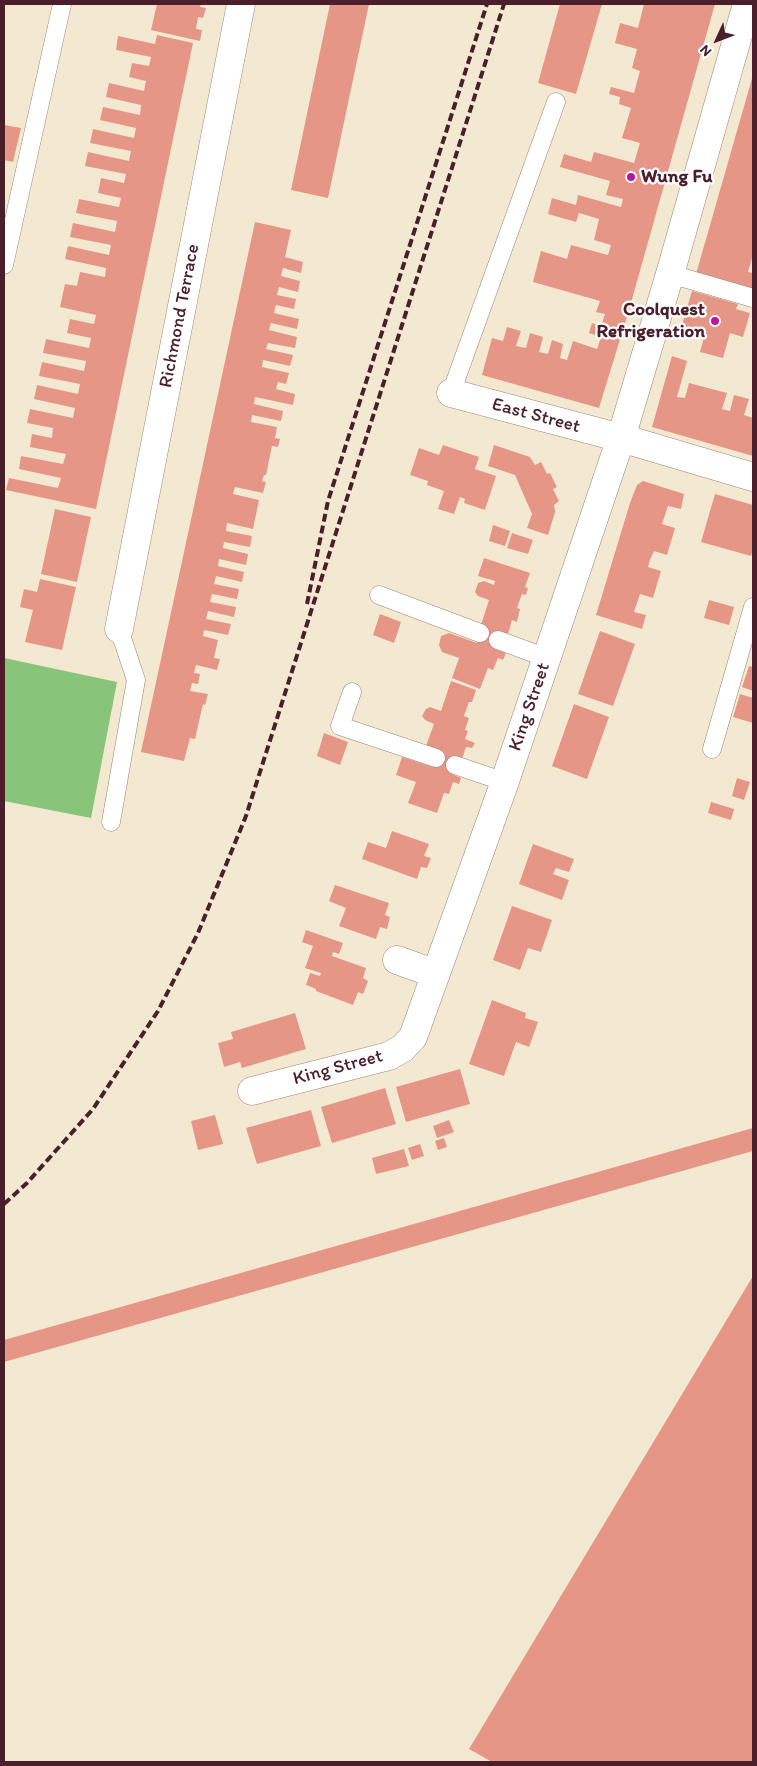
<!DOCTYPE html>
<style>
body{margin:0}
#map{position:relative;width:757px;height:1766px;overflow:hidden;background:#f3e9d1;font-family:Itim,sans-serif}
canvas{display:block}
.frame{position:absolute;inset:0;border:5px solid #4a1f2b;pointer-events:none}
.north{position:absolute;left:692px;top:15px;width:50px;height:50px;-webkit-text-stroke:4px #fff;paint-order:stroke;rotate:227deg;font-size:14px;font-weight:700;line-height:20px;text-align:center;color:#4a1f2b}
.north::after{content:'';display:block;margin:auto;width:18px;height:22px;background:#4a1f2b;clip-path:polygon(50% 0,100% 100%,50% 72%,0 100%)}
</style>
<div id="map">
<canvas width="757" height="1766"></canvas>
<div class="frame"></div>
<div class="north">N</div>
</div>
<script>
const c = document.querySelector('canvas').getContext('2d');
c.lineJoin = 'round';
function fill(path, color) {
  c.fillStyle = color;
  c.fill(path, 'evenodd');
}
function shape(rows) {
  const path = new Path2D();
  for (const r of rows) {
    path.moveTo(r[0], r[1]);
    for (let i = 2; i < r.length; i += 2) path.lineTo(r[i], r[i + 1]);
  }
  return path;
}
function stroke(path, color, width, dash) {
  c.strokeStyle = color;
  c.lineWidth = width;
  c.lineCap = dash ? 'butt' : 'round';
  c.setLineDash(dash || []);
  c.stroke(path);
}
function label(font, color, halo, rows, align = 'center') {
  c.font = font + ' Itim,sans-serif';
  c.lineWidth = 4.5;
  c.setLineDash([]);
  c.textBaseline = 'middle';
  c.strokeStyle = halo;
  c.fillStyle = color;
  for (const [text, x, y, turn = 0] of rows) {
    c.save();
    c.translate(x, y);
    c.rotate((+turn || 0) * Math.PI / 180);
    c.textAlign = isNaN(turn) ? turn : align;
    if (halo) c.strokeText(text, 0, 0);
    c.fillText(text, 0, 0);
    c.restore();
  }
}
const green = shape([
 [4,658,117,682,91,818,4,801]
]);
const building = shape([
 [157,4,201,4,200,7,206,8,203,18,198,17,196,29,202,30,200,41,151,30],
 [330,4,369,4,328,198,291,190],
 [560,4,602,4,576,94,538,83],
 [644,4,715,4,629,310,599,408,482,375,492,338,503,341,507,327,521,331,516,346,526,348,530,333,543,337,539,352,548,354,552,340,563,344,560,358,567,360,573,341,597,349,601,337,589,333,592,323,601,326,605,314,596,312,600,301,533,282,541,251,567,259,571,245,608,255,611,245,594,240,599,219,579,213,576,222,548,214,552,198,576,205,578,195,621,207,623,199,606,195,610,181,560,167,564,154,591,162,594,152,634,163,640,143,622,138,631,108,619,104,620,97,609,94,611,87,634,93,640,71,632,68,637,49,615,43,620,23,638,28],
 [157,35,193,43,96,509,6,490,9,478,58,488,61,478,19,469,21,456,63,464,66,454,30,447,32,434,52,438,53,428,27,423,30,409,73,418,75,408,34,399,37,385,78,394,80,384,39,376,42,362,84,371,86,361,43,353,46,339,89,348,91,338,67,333,70,319,94,324,96,315,60,307,65,284,77,286,80,272,105,277,106,268,65,259,68,246,109,255,111,245,70,237,73,223,115,232,117,221,76,213,79,199,119,207,121,198,98,193,101,178,124,183,126,174,85,166,88,152,129,161,131,151,90,143,93,129,134,138,136,128,100,120,103,107,140,115,141,105,106,97,109,83,144,91,146,81,129,77,132,63,149,66,151,57,116,50,118,36,155,44],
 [753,75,753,255,748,272,753,273,753,290,696,274],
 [4,125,21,128,13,162,4,160],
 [255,222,291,230,285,257,303,262,301,273,283,268,281,276,300,281,298,292,279,287,277,295,296,299,294,309,276,305,274,313,299,319,297,329,271,323,269,330,297,337,295,348,268,343,266,349,293,355,290,366,263,360,262,367,289,373,286,384,278,382,276,389,295,394,293,405,255,397,254,404,283,411,281,421,252,415,251,422,277,427,275,438,280,439,278,447,272,446,266,475,264,475,262,481,266,482,263,493,235,487,233,494,259,500,253,529,227,523,226,531,252,536,250,547,224,542,223,548,248,554,246,565,219,559,218,566,244,572,242,582,216,576,214,584,239,589,237,599,212,594,210,602,236,607,234,617,208,611,206,619,231,624,228,635,204,630,203,636,218,640,214,658,220,659,217,670,196,665,194,673,200,674,198,684,192,683,190,691,208,694,205,705,203,704,195,739,190,738,184,761,141,752],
 [692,291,738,304,736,309,750,313,743,337,730,333,723,358,700,352,705,334,681,328],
 [672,356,687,361,677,397,685,398,689,383,727,393,722,409,730,411,734,395,749,399,744,415,753,418,753,456,652,427],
 [443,445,479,457,475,469,496,476,485,510,464,503,465,499,460,497,454,514,438,509,444,491,427,485,428,481,410,475,419,448,439,455],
 [494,445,530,457,535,465,541,462,547,474,550,473,557,487,553,489,559,501,554,505,555,512,548,535,527,528,532,514,515,475,488,466],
 [643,481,684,494,681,509,668,506,662,524,675,528,667,555,654,551,650,560,648,567,661,571,653,598,640,594,634,612,646,615,642,629,596,615,630,503,637,485],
 [715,494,753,505,753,549,751,556,701,542],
 [55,509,91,517,77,582,41,574],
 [493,525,510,531,505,546,489,541],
 [512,533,533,540,528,554,507,548],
 [484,558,530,573,525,587,528,588,526,595,522,594,517,608,520,609,517,622,512,620,508,634,501,632,495,649,506,653,503,660,498,658,493,670,488,668,480,689,452,678,459,658,442,652,439,645,441,636,449,633,477,643,483,625,481,625,489,600,478,596,475,592,478,583,484,581,494,585,495,581,478,576],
 [40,579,76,587,62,650,25,642,33,610,20,607,24,589,37,592],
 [709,600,734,607,729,625,704,618],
 [380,614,401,622,394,643,373,635],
 [600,631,635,644,613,706,578,694],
 [749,666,753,667,753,691,742,687],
 [451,681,476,690,472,702,469,702,464,716,469,718,465,730,468,731,465,739,475,743,472,748,466,747,462,759,458,757,452,774,461,778,459,784,453,782,449,794,444,793,437,813,408,803,416,782,396,775,402,757,433,767,439,750,426,746,434,724,425,720,422,716,426,709,430,707,441,711],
 [740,694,753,698,753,723,733,717],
 [574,704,609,717,587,779,552,766],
 [324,733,348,742,340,765,317,756],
 [737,778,750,782,744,800,732,796],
 [711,802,734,809,731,820,708,813],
 [392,831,429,844,424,856,431,858,427,868,421,867,417,879,362,859,368,842,386,848],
 [533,844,574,859,569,872,556,868,553,874,569,880,562,900,519,884],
 [335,885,389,903,385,915,390,917,387,929,380,927,376,939,339,926,346,908,329,901],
 [512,906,552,920,541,952,528,948,520,970,493,960],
 [306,930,343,943,339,954,333,952,332,956,366,968,363,978,368,981,365,989,363,994,358,992,353,1005,316,991,316,989,306,985,310,973,320,976,321,973,305,968,313,946,302,942],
 [492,1000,526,1013,525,1018,538,1022,529,1047,516,1042,504,1076,469,1064],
 [295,1013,306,1049,242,1068,240,1062,224,1067,218,1043,233,1039,231,1032],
 [460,1069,470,1104,406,1122,396,1087],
 [385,1088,396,1124,332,1143,321,1107],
 [311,1110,321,1146,257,1164,246,1128],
 [215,1115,223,1144,198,1150,191,1121],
 [449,1120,454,1132,437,1138,433,1126],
 [753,1128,753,1151,4,1362,4,1340],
 [444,1138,447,1147,438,1150,435,1141],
 [420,1144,424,1156,412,1160,408,1148],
 [404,1149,409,1166,376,1174,372,1158],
 [753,1276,753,1762,492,1762,469,1749]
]);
const lane = shape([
 [4,265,62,4],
 [670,274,753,298],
 [451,393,556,102],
 [379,595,480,633],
 [498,640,547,658],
 [352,692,340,726,436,758],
 [712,749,753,607],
 [455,765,505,782],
 [111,822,136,680,119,629]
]);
const street = shape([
 [451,393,621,438,753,477],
 [119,629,241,4],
 [397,960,436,974],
 [252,1091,389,1056,403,1048,413,1037,503,787,621,438,670,274,747,4]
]);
const rail = shape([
 [307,604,328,501,487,4],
 [4,1204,27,1183,93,1109,158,1011,198,933,246,816,504,4]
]);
const markers = [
 [631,177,5,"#b5179e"],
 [715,321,5,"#b5179e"]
];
const poiNames = [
 ["Wung Fu",641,177],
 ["Coolquest",705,310,"right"],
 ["Refrigeration",705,332,"right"]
];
const streetNames = [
 ["Richmond Terrace",180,316,-79],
 ["East Street",536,416,15],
 ["King Street",530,707,-71],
 ["King Street",338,1068,-15]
];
fill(green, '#88c479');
fill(building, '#e69687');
stroke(lane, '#9e847e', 19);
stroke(street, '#9e847e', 29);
stroke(lane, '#fff', 18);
stroke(street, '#fff', 28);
stroke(rail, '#4a1f2b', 4, [8, 4]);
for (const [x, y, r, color] of markers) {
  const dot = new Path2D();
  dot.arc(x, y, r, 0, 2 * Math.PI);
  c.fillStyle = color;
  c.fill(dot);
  stroke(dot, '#fff', 2);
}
label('bold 19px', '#4a1f2b', '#fff', poiNames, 'left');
label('19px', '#4a1f2b', '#fff', streetNames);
</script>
